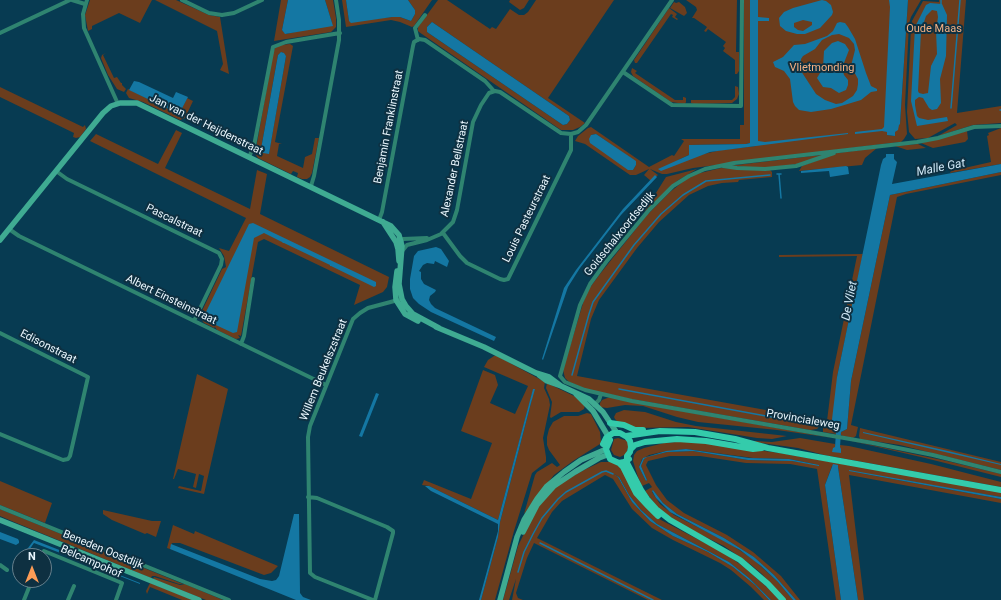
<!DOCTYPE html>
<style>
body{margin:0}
#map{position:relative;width:1001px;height:600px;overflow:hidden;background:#073b52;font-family:Roboto,sans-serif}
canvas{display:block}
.north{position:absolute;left:12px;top:548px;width:40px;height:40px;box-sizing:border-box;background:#0e3041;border:1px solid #66808d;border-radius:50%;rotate:0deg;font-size:11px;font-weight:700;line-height:16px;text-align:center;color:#eaf7fe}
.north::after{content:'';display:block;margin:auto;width:14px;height:18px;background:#fd9c56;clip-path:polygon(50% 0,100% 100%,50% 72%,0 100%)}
</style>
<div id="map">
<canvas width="1001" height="600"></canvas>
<div class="north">N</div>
</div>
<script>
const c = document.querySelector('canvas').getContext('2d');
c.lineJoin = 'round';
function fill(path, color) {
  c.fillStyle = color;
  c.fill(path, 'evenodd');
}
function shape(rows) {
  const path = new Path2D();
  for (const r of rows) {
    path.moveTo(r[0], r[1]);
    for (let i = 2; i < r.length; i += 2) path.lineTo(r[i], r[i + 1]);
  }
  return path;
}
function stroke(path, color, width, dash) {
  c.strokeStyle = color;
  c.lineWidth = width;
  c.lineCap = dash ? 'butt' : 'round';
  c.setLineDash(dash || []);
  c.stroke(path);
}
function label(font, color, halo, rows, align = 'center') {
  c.font = font + ' Roboto,sans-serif';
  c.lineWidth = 4;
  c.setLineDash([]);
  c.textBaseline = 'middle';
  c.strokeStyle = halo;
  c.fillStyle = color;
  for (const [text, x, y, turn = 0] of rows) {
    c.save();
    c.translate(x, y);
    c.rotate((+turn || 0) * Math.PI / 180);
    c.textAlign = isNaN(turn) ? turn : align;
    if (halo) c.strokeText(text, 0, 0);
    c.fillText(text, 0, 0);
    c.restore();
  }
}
const green = shape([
 [90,0,152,0,140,23,119,13,92,26,92,29,88,31,85,15],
 [155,0,176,0,209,15,220,17,229,74,220,70,223,64,217,31],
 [281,0,288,0,282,30,286,34,332,23,325,0,333,0,336,18,336,27,331,32,274,41],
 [342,0,346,0,349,21,392,17,400,17,411,21,415,14,415,10,408,0,432,0,414,26,412,27,400,22,391,20,346,27],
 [438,0,447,0,490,29,492,27,496,29,510,9,519,15,524,15,528,12,536,0,614,0,548,98,585,123,580,127,573,130,561,130,419,32,418,31,418,27],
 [432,22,569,116,570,120,567,124,563,125,427,32,427,27],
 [510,0,529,0,524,8,520,10,509,2],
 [686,0,737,0,736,52,739,52,739,71,737,74,735,74,735,60,723,51,725,48,723,46,726,42,708,29,706,32,704,31,707,27,694,18,692,18,697,10,696,7],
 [744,0,750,0,750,143,746,144,689,145,689,155,678,160,721,150,756,146,756,0,891,0,885,131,887,132,887,135,895,136,895,132,899,124,900,124,908,0,921,0,911,17,909,23,905,105,907,134,904,139,901,142,883,144,693,168,667,174,662,174,650,169,658,175,651,181,644,175,649,169,636,175,630,175,585,144,575,141,578,136,588,128,591,127,649,167,672,155,674,156,684,141,681,139,740,139,740,125,744,125],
 [596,134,635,161,636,165,633,170,591,135],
 [939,0,966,0,957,113,1001,106,1001,123,973,125,938,136,957,125,955,123,928,138,915,139,909,132,907,112,911,28,912,21,923,1,939,2],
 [674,2,676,3,679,2,685,7,687,13,684,16,670,8],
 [669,8,677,14,675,17,678,19,677,20,672,17,673,15,671,14,637,63,635,63,634,60],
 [290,44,293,46,275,142,282,144,279,144,277,156,303,168,305,157,312,154,315,138,319,138,312,173,310,177,307,179,302,179,297,177,298,173,293,171,291,174,258,158,255,154,273,53,275,48,280,45],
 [282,52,286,56,269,153,263,153,261,149,278,55],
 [106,53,103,55,114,78,117,77,121,83,122,83,122,85,126,89,124,92,117,89,108,75,101,58,102,55],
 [632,68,637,71,635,73,675,100,683,100,683,97,684,97,686,98,686,102,685,104,671,102,633,76,631,72],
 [735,86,738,87,739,94,737,99,732,103,694,104,691,103,691,100,732,100,735,97],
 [0,87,83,127,85,125,86,129,80,137,76,138,73,137,74,133,0,97],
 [128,89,179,114,187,98,193,101,185,118,180,120,143,102,129,98,126,93],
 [1001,128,1001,164,950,173,951,171,991,162,987,136,989,135,988,133],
 [176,130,182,133,165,168,250,209,257,170,267,174,260,214,389,277,387,287,383,292,354,305,360,285,264,239,258,242,241,336,238,335,240,338,236,339,217,330,215,327,214,328,204,323,201,319,201,313,222,269,226,267,224,256,219,248,229,251,246,218,90,141,96,134,158,164],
 [967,131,968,139,965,142,933,148,921,143],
 [918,144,926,148,907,150,895,146],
 [877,148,865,158,862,165,799,171,802,166,837,153],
 [829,154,797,164,767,168,728,166],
 [721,168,770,170,772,172,772,177,739,180,738,182,722,183,708,186,689,195,659,222,637,248,599,300,591,319,577,376,827,421,833,372,857,256,779,257,779,255,863,254,837,377,836,434,823,432,823,423,820,423,818,428,817,429,810,430,631,399,586,389,569,382,565,378,563,370,583,303,588,290,600,274,647,215,670,192,685,180,696,174],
 [697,169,677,181,644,212,666,177],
 [1001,172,1001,175,906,194,897,197,851,425,858,427,856,436,853,438,843,436,841,435,841,432,847,429,851,381,890,195],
 [494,356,497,356,545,382,544,388,549,399,550,405,543,438,546,457,546,462,532,473,514,531,495,600,481,600,498,537,500,522,531,403,533,390,498,520,429,486,422,485,424,480,471,499,492,443,461,431,483,370,495,375,498,385,490,403,515,414,528,386,484,367,488,360],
 [197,374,228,389,204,494,178,488,179,486,201,491,204,476,199,474,196,488,193,487,196,474,178,469,174,479,173,479],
 [547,383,574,396,585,405,584,409,579,412,561,412,551,418,550,417,552,402,546,388],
 [610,397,625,401,625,405,607,408,600,407,600,403,602,400],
 [625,401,833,438,777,430,698,422,677,417,643,406,625,405],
 [624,410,645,412,676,422,696,426,787,436,772,439,757,438,688,427,638,428,618,422,615,419,614,417,616,413],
 [587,413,591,414,600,432,601,442,600,444,573,461,554,475,524,514,535,475,537,472,552,463,557,467,560,465,549,450,547,445,547,437,549,429,553,422,564,416,578,416],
 [860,428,1001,462,1001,470,900,445,860,439,859,436],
 [618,438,628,441,629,445,626,454,620,457,614,455,611,450,614,439],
 [800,438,835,444,835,447,840,447,840,445,849,446,931,464,1001,482,1001,487,824,455,798,448,754,442,755,441,772,442],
 [843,439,947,461,1001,474,1001,477,925,458],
 [688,441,780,453,1001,492,1001,497,849,471,1001,499,1001,503,849,475,864,600,858,600,838,467,832,466,825,485,841,600,836,600,817,469,790,464,746,463,700,456,670,456,648,461,646,465,656,485,667,500,684,513,727,535,753,552,781,576,800,600,796,600,774,575,754,557,724,538,677,514,663,503,653,490,652,492,660,504,674,515,729,543,754,560,778,582,793,600,785,600,762,574,750,564,724,546,681,525,658,508,645,491,652,487,649,483,642,486,638,477,633,461,634,455,637,451,644,448,664,443],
 [686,449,753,458,789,459,819,465,792,461,748,460,693,451,667,452,646,457,644,459,641,466,647,480,646,481,639,467,642,459,649,455,662,452],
 [601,462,612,462,619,466,654,514,661,520,724,553,744,567,770,590,779,600,771,600,749,578,729,562,657,524,641,510,629,495,619,477,614,474,618,477,632,502,650,521,673,536,708,552,733,567,755,585,769,600,764,600,751,587,731,570,720,563,673,540,652,528,632,509,613,479,605,475,562,501,552,512,537,538,662,600,648,600,534,543,527,558,516,593,518,598,523,600,512,600,516,579,509,600,503,600,518,546,537,507,557,485,586,469],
 [0,481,52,503,45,523,0,505],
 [0,509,183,584,179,584,155,576,152,576,151,578,14,522,0,516],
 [103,510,152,521,161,521,156,537,147,533,145,534,112,520,103,514],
 [173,525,194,534,195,531,278,566,271,573,264,575,180,543,172,543,170,549,167,548],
 [154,577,180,585,185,584,223,600,206,600,153,579],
 [150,583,193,600,182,600,150,587,147,594,146,591]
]);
const water = shape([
 [288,0,325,0,333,26,285,34,282,30],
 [346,0,408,0,415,10,415,14,411,21,400,17,392,17,351,23,349,21],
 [750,0,758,0,758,17,769,18,769,21,758,21,758,141,765,142,848,133,848,134,710,152,661,171,658,169,689,155,689,145,746,144,750,143],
 [822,0,826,1,831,5,833,12,832,15,820,28,805,34,797,34,786,31,780,26,779,18,784,12,793,8],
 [803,20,812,22,812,25,803,31,798,30,794,27,794,23],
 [889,0,908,0,900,124,899,125,898,130,895,132,895,136,887,135,887,132,882,131,855,134,855,132,882,129,884,127,890,7],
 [930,3,942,4,947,15,946,56,940,79,941,103,937,109,932,110,929,108,923,98,919,97,915,100,915,105,917,116,919,118,928,120,947,117,948,121,917,126,911,101,915,27,926,5],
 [932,10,937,11,938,17,936,31,937,54,931,66,928,93,923,94,919,93,918,91,921,31,926,16],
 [432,22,569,116,570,120,567,124,563,125,427,32,427,27],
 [840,22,845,23,848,27,855,39,866,73,871,86,877,89,877,91,871,92,861,100,831,109,811,112,799,110,795,106,793,102,790,79,784,71,775,67,773,62,783,57,794,45,805,44,827,36,833,31,837,23],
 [839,34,849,38,854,44,855,50,851,66,858,79,858,84,857,90,853,96,842,103,836,104,825,100,816,94,801,71,800,67,801,59,803,56,815,49,822,40,832,35],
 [838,41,845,44,849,50,842,68,844,75,848,80,848,85,846,90,839,93,831,88,823,87,817,78,823,68,824,51,832,43],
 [281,52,284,53,286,56,269,154,263,153,261,149,278,55],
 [134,81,139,82,173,98,176,92,188,97,179,114,129,90],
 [596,134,636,161,636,165,633,170,628,170,590,143,589,139,591,135],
 [886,154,894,154,894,159,897,162,892,184,1001,164,1001,172,890,195,851,381,847,429,841,432,840,447,841,449,841,453,832,452,833,448,835,447,836,432,831,428,837,377,881,165,883,159,886,157],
 [846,166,848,167,849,174,830,177,829,171,801,173,801,171],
 [655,175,657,177,621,215,580,268,568,287,543,360,542,359,564,288,576,270,623,209],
 [253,223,376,282,376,286,374,287,331,266,330,266,330,265,284,243,283,243,282,242,264,233,254,238,237,332,233,333,205,320,204,316,249,224],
 [436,247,441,249,449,261,447,267,435,261,434,264,427,263,423,265,419,271,421,272,421,279,424,284,436,290,435,292,430,296,429,300,431,304,435,308,496,337,494,341,431,312,419,304,413,298,410,289,410,279,414,256,418,251],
 [533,389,535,389,531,403,500,522,498,537,481,600,479,600,498,531,498,524,431,491,425,486,429,486,498,520],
 [376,393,379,394,362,437,359,436],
 [863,432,948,451,1001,464,1001,465,863,433],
 [686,449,749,458,789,459,819,465,819,466,792,461,748,460,693,451,667,452,647,457,644,459,641,466,647,480,646,481,639,467,643,458,666,451],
 [833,464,838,465,838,467,858,600,841,600,825,485],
 [849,470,1001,497,1001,499,849,471],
 [613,474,619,477,629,495,641,510,657,524,729,562,749,578,771,600,769,600,755,585,733,567,708,552,673,536,650,521,632,502,618,477],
 [653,490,663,503,677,514,724,538,754,557,774,575,796,600,793,600,778,582,761,566,740,550,670,512,656,498,652,491],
 [294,514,299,514,300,593,303,597,311,600,296,600,170,549,171,544,260,579,272,581,276,580,279,576],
 [0,532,18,539,19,541,19,543,16,545,0,539],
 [34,540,72,555,71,557,34,543,25,556,22,556],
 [84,561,140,583,140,584,84,562]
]);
const stream = shape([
 [941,5,941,0],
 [951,108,960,0],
 [1000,110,1001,110],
 [777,174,781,174],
 [779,174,781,198],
 [572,375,589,314,593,302,634,245,661,214,683,195,706,181,770,175],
 [619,389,815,425],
 [540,543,653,600],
 [518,572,524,552,533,534,542,518,558,499,566,492,602,472,606,471,613,474]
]);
const street = shape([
 [72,0,85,4],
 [87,0,83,14,84,28,118,104],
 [182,0,209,13,222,15,234,13,262,0],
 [0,33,70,0],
 [418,40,415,28,425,15],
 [623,72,672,105,741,106,742,0],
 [1001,126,974,127,938,138,917,142,734,163,705,169,689,176,673,186,649,210,606,262,590,284,580,305,560,376,565,382,585,390,632,401,873,443,933,455,1001,472],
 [249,157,254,146,273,47,286,42,340,33],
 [723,166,737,168,765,169,796,166,834,153],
 [56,171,67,179,219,253,222,259,221,265,194,321],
 [311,186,314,176,339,40,339,20,336,0],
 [379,220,382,212,413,46,414,42,419,39,425,40,485,81,494,91],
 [9,229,19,236,326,385],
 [443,233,460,256,467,263,500,279,504,280,508,279,571,150,571,134],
 [400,243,403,239,427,238],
 [403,250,407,245,427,240,441,234,453,222,457,210,473,122,481,105,489,93,495,91,500,92,561,133,571,134,578,132,586,125,672,0],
 [0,333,88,377,70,456,68,459,63,460,0,434],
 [241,344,244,336,253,279],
 [594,405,599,400,601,394],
 [308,497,317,498,387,527,393,531,393,533,375,600],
 [0,507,229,600],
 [42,556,44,551,122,583,116,600],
 [0,565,7,570],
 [24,600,32,580],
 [68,600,74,586],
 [373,600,315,577,310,573,308,437,310,426,353,319,360,313,368,308,398,300]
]);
const secondary = shape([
 [383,222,396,242,398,249,399,261],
 [0,240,103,113,111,106,120,103,137,103,391,226,399,235,402,246,399,284,402,299,406,306,413,314,439,328],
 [397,271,395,287,396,300,405,314,418,321],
 [436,327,484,347,536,373,549,377,561,386],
 [539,375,547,381,561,386,589,399,603,412,617,433],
 [576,394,593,411,608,436],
 [0,520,199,600],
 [523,532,537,505,554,486,575,472,599,458,607,455],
 [500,600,517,537,524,520,537,499,547,486,564,472,581,460,604,450,606,448]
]);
const primary = shape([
 [610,423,624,425,635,430,643,430],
 [626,436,660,431,695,432,735,439,768,448,1001,490],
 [610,440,606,449,610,459,619,463,624,462,629,459],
 [603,444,606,438,613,433,620,433,627,437,630,441,631,447,630,452,627,456,627,463,641,490,647,499,656,509,670,520,740,560,768,584,783,600],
 [631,449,635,445,645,442,677,439,706,441,753,449,762,448],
 [619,463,623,467,636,493,648,506,658,516]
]);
const parkNames = [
 ["Oude Maas",934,29],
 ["Vlietmonding",822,68]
];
const streetNames = [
 ["Jan van der Heijdenstraat",206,125,26],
 ["Benjamin Franklinstraat",389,127,-79],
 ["Alexander Bellstraat",455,169,-78],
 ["Louis Pasteurstraat",527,219,-64],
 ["Pascalstraat",174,221,26],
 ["Goidschalxoordsedijk",620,234,-51],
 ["Albert Einsteinstraat",171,300,26],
 ["Edisonstraat",48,347,27],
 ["Willem Beukelszstraat",324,370,-68],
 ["Provincialeweg",803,420,10],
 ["Beneden Oostdijk",103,550,22],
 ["Belcampohof",91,562,24]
];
const waterNames = [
 ["Malle Gat",941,168,-11],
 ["De Vliet",850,301,-79]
];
fill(green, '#6b3d1d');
fill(water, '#1477a3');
stroke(stream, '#1477a3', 1.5);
stroke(street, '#2f8470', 4);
stroke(secondary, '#3fab92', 5.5);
stroke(primary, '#34cbab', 6);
label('11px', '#f3b083', '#0e3041', parkNames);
label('11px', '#eaf7fe', '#0e3041', streetNames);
label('italic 12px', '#d0e9f7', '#0e3041', waterNames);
</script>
